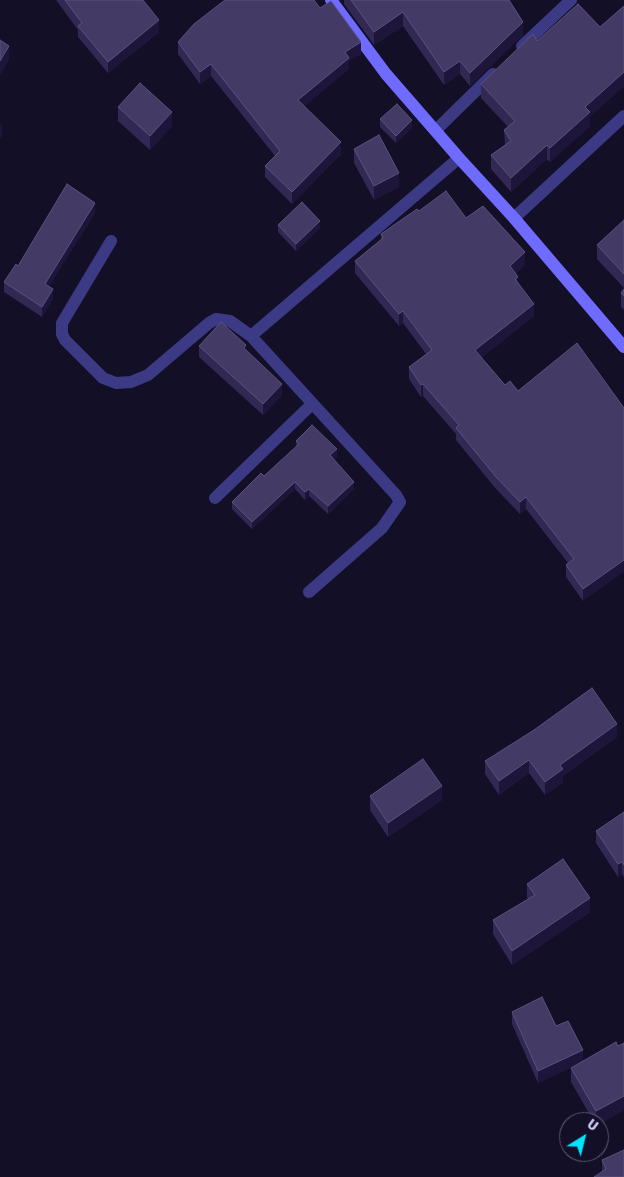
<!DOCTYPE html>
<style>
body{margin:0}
#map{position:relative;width:624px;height:1177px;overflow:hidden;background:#130f26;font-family:"Fira Sans",sans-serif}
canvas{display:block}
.north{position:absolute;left:559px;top:1112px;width:50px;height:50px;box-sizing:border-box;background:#130f26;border:1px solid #625e7d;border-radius:50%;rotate:36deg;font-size:14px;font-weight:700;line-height:20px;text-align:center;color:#d9d4ff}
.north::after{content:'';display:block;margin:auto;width:18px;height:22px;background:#00e5ff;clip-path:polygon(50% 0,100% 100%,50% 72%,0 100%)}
</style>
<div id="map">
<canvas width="624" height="1177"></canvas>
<div class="north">U</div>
</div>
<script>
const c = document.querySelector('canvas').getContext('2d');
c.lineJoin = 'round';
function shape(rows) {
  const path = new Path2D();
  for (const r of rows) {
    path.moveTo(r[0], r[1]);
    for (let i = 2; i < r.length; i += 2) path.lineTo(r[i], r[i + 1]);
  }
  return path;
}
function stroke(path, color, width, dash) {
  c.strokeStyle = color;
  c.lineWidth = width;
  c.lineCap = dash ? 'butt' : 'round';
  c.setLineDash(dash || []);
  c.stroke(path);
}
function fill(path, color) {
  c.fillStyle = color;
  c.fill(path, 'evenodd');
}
const street = shape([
 [522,46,571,0],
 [436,130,493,74],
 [514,218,624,116],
 [111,241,62,323,62,334,65,340,103,378,116,383,131,382,148,375,209,323,216,319,230,321,251,336,396,495,400,502,382,528,309,592],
 [251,336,459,158],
 [215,498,312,404]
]);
const secondary = shape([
 [331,0,386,74,459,158,514,218,624,347]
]);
const wall = shape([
 [56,0,143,0,159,32,108,73,78,37,78,30],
 [344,0,509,0,523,35,470,86,460,74,444,85,403,26,374,45,344,4],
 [624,6,624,86,590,116,590,126,550,162,547,159,511,192,491,169,491,155,505,145,504,130,508,127,481,98,481,84,537,41,600,27],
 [320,8,361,54,349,61,349,69,304,106,341,154,292,204,265,177,265,166,275,156,211,76,200,84,178,54,178,42],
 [118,107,172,126,150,150,118,121],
 [380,119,412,128,396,143,380,127],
 [354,149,399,187,374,200,354,163],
 [419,211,466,218,525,264,516,273,518,284,534,316,481,358,505,385,518,391,621,404,583,601,566,577,566,565,568,563,526,509,520,514,496,489,456,440,456,434,423,396,421,397,409,379,409,367,426,354,403,323,399,326,355,273,355,261,381,240,381,234],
 [95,213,49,286,53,299,42,317,4,292,4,282,18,266],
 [624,220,624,288,597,259,597,245],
 [278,225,320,228,296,251,278,232],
 [624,289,624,310,621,307,621,293],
 [199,346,246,350,282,395,263,415,199,357],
 [296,441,337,457,334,459,354,489,328,514,309,496,305,500,295,489,252,529,232,509,232,502,264,476,296,447],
 [617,737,563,776,563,782,545,795,529,773,499,795,485,774,485,761],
 [370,796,442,800,388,837,370,810],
 [624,812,624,877,622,874,618,877,596,843,596,831],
 [527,884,590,912,512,965,493,934,493,920,528,899,527,898],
 [512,1012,556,1026,583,1061,624,1043,624,1110,599,1124,599,1122,594,1122,571,1082,571,1068,576,1065,538,1083,512,1024],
 [602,1160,624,1177,602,1172]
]);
const shadedWall = shape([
 [403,12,403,26,374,45,374,32],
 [159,20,159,32,108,73,108,62],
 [523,22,523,35,470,86,470,73],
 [361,42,361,54,349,61,349,69,298,112,298,100,345,52],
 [9,46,9,60,0,76,0,61],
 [460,61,460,74,444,85,444,72],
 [211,64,211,76,200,84,200,72],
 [624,72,624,86,590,116,590,126,550,162,550,148,585,107],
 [172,112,172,126,150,150,150,136],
 [412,120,412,128,396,143,396,136],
 [2,122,2,136,0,139,0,125],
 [341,142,341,154,292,204,292,192],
 [547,145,547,159,511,192,511,178],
 [399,173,399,187,374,200,374,186],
 [95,203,95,213,45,293,45,284],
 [320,221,320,228,296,251,296,244],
 [525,252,525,264,510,278,510,266],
 [53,289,53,299,42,317,42,307],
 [534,304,534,316,475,363,475,350],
 [403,311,403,323,399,326,399,314],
 [282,384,282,395,263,415,263,404],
 [423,384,423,396,421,397,421,385],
 [337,449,337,457,330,463,330,455],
 [295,482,295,489,252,529,252,522],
 [354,482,354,489,328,514,328,506],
 [309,489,309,496,305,500,305,492],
 [526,497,526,509,520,514,520,502],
 [624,560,624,572,583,601,583,589],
 [617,724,617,737,563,776,563,782,545,795,545,782,560,765],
 [529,760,529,773,499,795,499,781],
 [442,786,442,800,388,837,388,823],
 [622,862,622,874,618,877,618,864],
 [590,898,590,912,512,965,512,951],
 [583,1050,583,1062,538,1083,538,1071],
 [624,1096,624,1110,599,1124,599,1122,596,1122,596,1111]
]);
const building = shape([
 [65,0,143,0,159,20,108,62,78,26,82,23,65,0],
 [225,0,314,0,320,8,331,1,361,42,345,52,349,58,298,100,341,142,292,192,265,166,280,151,211,64,200,72,178,42,194,24,225,0],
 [351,0,509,0,523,22,470,73,460,61,444,72,403,12,374,32,351,0],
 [578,4,600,27,624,6,624,72,585,107,590,112,550,148,547,145,511,178,491,155,511,141,504,130,515,121,481,84,533,34,537,41,578,4],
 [0,40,9,46,0,61,0,40],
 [140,83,172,112,150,136,118,107,140,83],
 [397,104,412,120,396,136,380,119,397,104],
 [379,135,399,173,374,186,354,149,379,135],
 [67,184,95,203,45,284,53,289,42,307,4,282,16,264,18,266,67,184],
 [446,191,466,218,483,206,525,252,510,266,518,277,515,279,534,304,475,350,505,385,510,381,518,391,577,343,624,408,624,560,583,589,566,565,574,559,526,497,520,502,496,477,456,428,459,425,423,384,421,385,409,367,432,350,403,311,399,314,355,261,383,238,381,234,417,209,419,211,446,191],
 [302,202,320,221,296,244,278,225,302,202],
 [624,220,624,274,597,245,624,220],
 [624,289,624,296,621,293,624,289],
 [221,322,246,345,244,348,282,384,263,404,199,346,221,322],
 [312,425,337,449,330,455,354,482,328,506,309,489,305,492,295,482,252,522,232,502,261,473,264,476,299,444,296,441,312,425],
 [592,688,617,724,560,765,563,769,545,782,529,760,499,781,485,761,534,730,592,688],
 [423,759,442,786,388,823,370,796,423,759],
 [624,812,624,865,622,862,618,864,596,831,624,812],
 [563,859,590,898,512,951,493,920,535,895,527,884,563,859],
 [542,997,556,1026,568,1021,583,1050,538,1071,512,1012,542,997],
 [616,1042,618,1046,624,1043,624,1096,596,1111,571,1068,616,1042],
 [624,1150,624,1177,594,1177,606,1169,602,1160,624,1150]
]);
stroke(street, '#3d3a85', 12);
stroke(secondary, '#6f6bff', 12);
fill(wall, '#312854');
fill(shadedWall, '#1d163a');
fill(building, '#433a66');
stroke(building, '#5a527e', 1);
</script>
